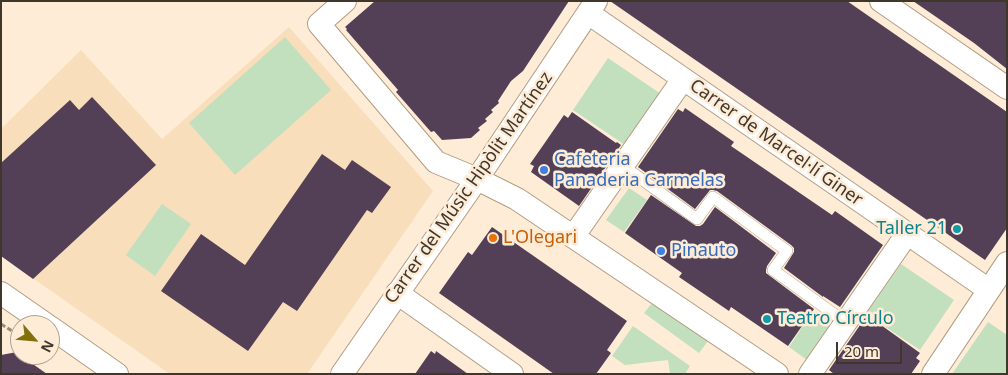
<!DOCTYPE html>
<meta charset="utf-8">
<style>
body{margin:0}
#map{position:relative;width:1008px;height:375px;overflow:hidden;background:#feecd6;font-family:"Noto Sans",sans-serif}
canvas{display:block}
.frame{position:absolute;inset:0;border:2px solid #40372c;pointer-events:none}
.north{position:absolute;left:10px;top:315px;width:50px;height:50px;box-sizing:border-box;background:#feecd6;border:1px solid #b2a492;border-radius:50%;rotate:117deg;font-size:14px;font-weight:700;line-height:20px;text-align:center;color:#40372c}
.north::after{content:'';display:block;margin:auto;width:18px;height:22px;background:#82700f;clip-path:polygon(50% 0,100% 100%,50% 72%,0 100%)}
.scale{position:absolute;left:836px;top:342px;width:66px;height:22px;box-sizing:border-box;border:2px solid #40372c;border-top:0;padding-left:6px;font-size:15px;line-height:18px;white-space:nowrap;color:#40372c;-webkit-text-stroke:4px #feecd6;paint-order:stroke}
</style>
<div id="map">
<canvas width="1008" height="375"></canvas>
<div class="frame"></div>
<div class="north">N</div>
<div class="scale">20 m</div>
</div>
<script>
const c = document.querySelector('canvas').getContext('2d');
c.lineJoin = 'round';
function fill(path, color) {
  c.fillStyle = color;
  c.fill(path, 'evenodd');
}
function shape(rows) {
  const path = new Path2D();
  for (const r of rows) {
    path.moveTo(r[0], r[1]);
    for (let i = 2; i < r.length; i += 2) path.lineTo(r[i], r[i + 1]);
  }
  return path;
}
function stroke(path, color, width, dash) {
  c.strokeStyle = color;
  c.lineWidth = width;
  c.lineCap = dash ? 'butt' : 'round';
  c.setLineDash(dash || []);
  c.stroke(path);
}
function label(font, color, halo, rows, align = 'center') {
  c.font = font + ' "Noto Sans",sans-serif';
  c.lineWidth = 5;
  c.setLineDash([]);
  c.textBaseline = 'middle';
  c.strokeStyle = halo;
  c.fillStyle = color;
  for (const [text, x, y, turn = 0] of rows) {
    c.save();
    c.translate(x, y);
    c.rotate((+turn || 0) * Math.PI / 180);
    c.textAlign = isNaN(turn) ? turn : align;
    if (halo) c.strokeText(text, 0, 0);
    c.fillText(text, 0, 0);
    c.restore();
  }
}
const built = shape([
 [289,27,433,191,307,374,170,374,1,256,1,129,81,50,162,139]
]);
const green = shape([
 [285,37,331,90,235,175,189,123],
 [608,58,661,94,625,145,573,110],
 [629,188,647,200,624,232,606,220],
 [162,204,191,224,155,276,126,255],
 [901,264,954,300,920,350,866,314],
 [653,302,708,341,699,353,644,313],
 [811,314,830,327,807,360,789,347],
 [988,322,1007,335,1007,374,952,374],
 [633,326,690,366,685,374,670,374,668,360,625,365,612,356]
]);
const building = shape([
 [375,1,569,1,523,71,511,81,498,101,499,103,491,110,493,112,485,119,487,121,478,128,480,130,471,138,442,140,434,131,431,132,396,92,398,90,346,30,347,29,345,27],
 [610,1,847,1,1007,112,1007,228,985,260],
 [913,1,1007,1,1007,69,974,43],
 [92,97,156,165,33,279,1,256,1,163,70,100,79,110],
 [685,108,734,142,731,146,832,215,835,211,883,245,840,307,823,296,823,297,784,268,794,252,794,248,791,245,717,191,713,190,710,190,695,209,638,167,678,109,683,112],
 [572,112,616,143,617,142,621,145,579,206,531,172,534,166,530,164,544,144,564,115,568,118],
 [322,154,345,170,352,160,391,187,372,213,367,210,297,311,283,302,248,351,161,291,201,234,245,265],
 [651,195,696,226,700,226,703,224,715,207,776,253,767,266,766,270,766,273,814,309,788,346,731,307,729,311,679,277,682,273,625,233],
 [492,227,627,321,607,350,611,353,596,374,554,374,439,293,468,252,472,255],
 [867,315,920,353,916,358,920,361,911,374,834,374,829,370],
 [431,351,435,354,436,351,468,374,415,374],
 [17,352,20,355,47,374,1,374,1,355]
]);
const path = shape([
 [1,324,17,334]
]);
const service = shape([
 [623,166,697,219,713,197,787,251,773,270,845,322]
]);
const minor = shape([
 [345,1,319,24,436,162,477,179,517,199,777,374],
 [881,1,1007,88],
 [588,13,989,290],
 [573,237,683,79],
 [1,293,47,325],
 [397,293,512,374],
 [50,327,117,374],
 [342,374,477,179,596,1],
 [810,374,907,234],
 [933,374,1007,263]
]);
const markers = [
 [544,170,5,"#3f7fe0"],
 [957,229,5,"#0f9aa8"],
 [493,238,5,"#e8710a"],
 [661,251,5,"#3f7fe0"],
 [767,319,5,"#0f9aa8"]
];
const streetNames = [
 ["Carrer de Marcel·lí Giner",776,143,35],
 ["Carrer del Músic Hipòlit Martínez",469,188,-55]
];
const shopNames = [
 ["Cafeteria",554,160],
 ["Panaderia Carmelas",554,181],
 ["Pinauto",671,251]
];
const cultureNames = [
 ["Taller 21",947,229],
 ["Teatro Círculo",777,319,"left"]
];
const foodNames = [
 ["L'Olegari",503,238]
];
fill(built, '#f9debb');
fill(green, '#c2dfbe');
fill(building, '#544056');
stroke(service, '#b29d82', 12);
stroke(minor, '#b29d82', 24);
stroke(path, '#998b7b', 3, [5, 2.5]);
stroke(service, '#fff', 11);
stroke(minor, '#fff', 22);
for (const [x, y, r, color] of markers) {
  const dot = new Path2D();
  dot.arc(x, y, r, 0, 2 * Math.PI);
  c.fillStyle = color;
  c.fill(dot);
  stroke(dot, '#feecd6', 2);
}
label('18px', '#40372c', '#feecd6', streetNames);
label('18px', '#366cbe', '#feecd6', shopNames, 'left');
label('18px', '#0d838f', '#feecd6', cultureNames, 'right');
label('18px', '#c56008', '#feecd6', foodNames, 'left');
</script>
